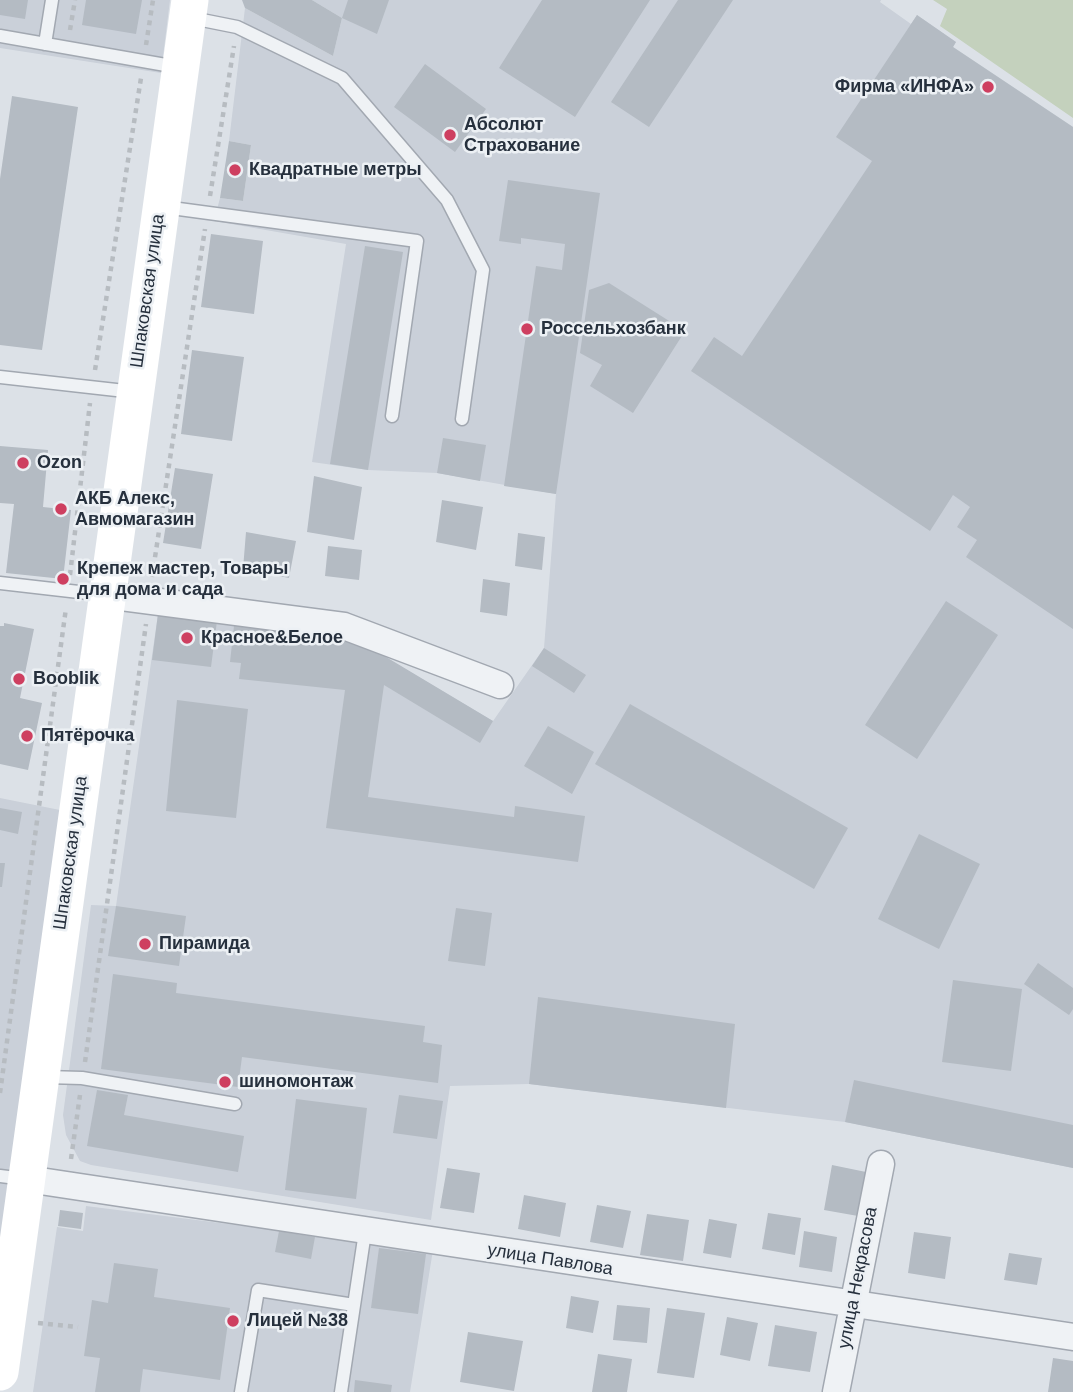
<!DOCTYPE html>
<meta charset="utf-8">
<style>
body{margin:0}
canvas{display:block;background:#dce1e7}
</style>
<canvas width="1073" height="1392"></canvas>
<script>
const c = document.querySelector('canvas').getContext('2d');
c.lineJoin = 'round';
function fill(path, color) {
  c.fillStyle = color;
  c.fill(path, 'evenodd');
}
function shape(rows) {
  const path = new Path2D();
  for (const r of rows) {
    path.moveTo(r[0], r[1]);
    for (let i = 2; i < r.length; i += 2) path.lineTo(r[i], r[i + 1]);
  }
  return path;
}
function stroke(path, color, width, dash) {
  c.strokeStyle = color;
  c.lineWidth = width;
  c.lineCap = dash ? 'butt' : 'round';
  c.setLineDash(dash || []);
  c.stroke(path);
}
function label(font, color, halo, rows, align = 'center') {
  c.font = font + ' Arial,sans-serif';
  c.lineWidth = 5;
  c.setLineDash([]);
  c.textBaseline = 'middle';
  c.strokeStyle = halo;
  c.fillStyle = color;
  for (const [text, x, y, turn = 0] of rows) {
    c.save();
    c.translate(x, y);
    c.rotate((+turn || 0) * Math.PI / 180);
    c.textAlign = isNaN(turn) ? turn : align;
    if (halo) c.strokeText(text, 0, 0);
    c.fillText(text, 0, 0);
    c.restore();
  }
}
const built = shape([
 [0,0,170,0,161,73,0,48],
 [312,0,881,0,880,2,911,24,917,15,956,42,953,47,1073,127,1073,1168,845,1122,529,1084,450,1086,431,1220,91,1165,80,1161,66,1135,63,1115,91,905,116,906,158,614,356,640,493,721,544,648,556,494,437,473,368,470,312,462,346,244,214,221,220,198,243,201,251,145,229,141,245,8,333,56,342,18],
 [0,798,60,810,0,1243],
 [86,1206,433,1250,410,1392,33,1392,57,1227,83,1231]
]);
const green = shape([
 [933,0,1073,0,1073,118,940,26,947,9]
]);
const building = shape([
 [0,0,28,0,25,19,0,15],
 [86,0,142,0,136,34,82,25],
 [242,0,312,0,342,18,348,0,389,0,377,34,342,18,333,56,245,8],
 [542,0,650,0,575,117,499,68],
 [678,0,733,0,649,127,611,102],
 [917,15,956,42,953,47,1073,127,1073,629,966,557,977,540,957,527,970,507,953,495,930,531,691,371,714,337,742,356,872,161,836,137],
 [425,64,486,109,455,152,394,107],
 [12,96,78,107,42,350,0,345,0,179],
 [229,141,251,145,243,201,220,198],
 [508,180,600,193,556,494,504,486,536,266,562,270,565,244,521,238,521,244,499,241],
 [211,234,263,241,254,314,201,307],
 [365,246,403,252,368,470,330,464],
 [609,283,685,331,633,413,590,386,602,365,580,353,589,290],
 [192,350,244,357,232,441,181,434],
 [443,438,486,445,480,481,437,473],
 [0,446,48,450,43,507,71,510,63,579,6,573,14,504,0,503],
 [175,468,213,474,201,549,163,543],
 [314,476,362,487,354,540,307,532],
 [442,500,483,507,476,550,436,542],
 [246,532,296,541,289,578,243,569],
 [518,533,545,537,542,570,515,566],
 [328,546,362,550,359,580,325,576],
 [483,579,510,583,507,616,480,612],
 [946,601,998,635,917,759,865,725],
 [158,614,217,621,211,667,152,660],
 [4,623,34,629,20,698,42,703,28,770,0,764,0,626,4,626],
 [234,626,361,642,493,721,480,743,384,685,368,797,514,817,515,806,585,816,578,862,326,828,345,690,239,679,241,663,230,662],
 [544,648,586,675,574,693,532,666],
 [177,700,248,709,236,818,166,811],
 [630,704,848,828,814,889,595,764],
 [548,726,594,752,572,794,524,766],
 [0,808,22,812,18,834,0,830],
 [919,834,980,864,939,949,878,919],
 [0,863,5,863,2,887,0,887],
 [116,906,186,916,179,966,108,956],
 [456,908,492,913,485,966,448,961],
 [1038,963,1073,988,1073,1009,1069,1015,1024,984],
 [113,974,177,983,176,993,425,1026,423,1042,442,1045,438,1083,242,1057,238,1087,101,1069],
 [953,980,1022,989,1011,1071,942,1062],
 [538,997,735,1024,726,1108,529,1084],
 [854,1080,1073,1125,1073,1168,845,1122],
 [97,1090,128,1095,124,1115,244,1136,238,1172,87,1146],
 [399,1095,443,1101,437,1139,393,1133],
 [296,1099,367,1108,356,1199,285,1190],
 [832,1165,866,1172,858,1216,824,1210],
 [447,1168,480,1173,474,1213,440,1208],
 [524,1195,566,1203,560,1237,518,1229],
 [597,1205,631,1211,623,1248,590,1242],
 [60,1210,83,1213,81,1229,58,1226],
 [768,1213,801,1218,795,1255,762,1249],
 [647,1214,689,1220,683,1261,640,1255],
 [709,1219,737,1224,731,1258,703,1253],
 [279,1231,315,1237,311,1259,275,1252],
 [804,1231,837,1237,832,1272,799,1267],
 [914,1232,951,1237,945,1279,908,1273],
 [379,1248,426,1254,418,1314,371,1308],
 [1009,1253,1042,1258,1037,1285,1004,1280],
 [114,1263,158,1269,154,1297,230,1308,220,1380,143,1369,140,1392,95,1392,100,1358,84,1356,92,1300,108,1303],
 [571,1296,599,1301,593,1333,566,1328],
 [617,1305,650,1308,647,1343,613,1340],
 [667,1308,705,1313,694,1378,657,1373],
 [727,1317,758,1323,750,1361,720,1355],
 [775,1325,817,1332,810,1372,768,1366],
 [468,1332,523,1341,514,1391,460,1382],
 [598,1354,632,1359,627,1392,592,1392],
 [1053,1358,1073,1361,1073,1392,1048,1392],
 [355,1380,392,1385,391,1392,354,1392]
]);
const path = shape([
 [70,30,75,0],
 [146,45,153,0],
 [210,196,234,46],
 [95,370,141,78],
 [70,575,90,403],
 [152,577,205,229],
 [85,1062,146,624],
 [0,1093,66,608],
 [71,1159,80,1095],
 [38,1323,78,1327]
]);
const lane = shape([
 [192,18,237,27,342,78,447,200,483,270,462,419],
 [0,36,177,67],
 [45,44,52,0],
 [164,207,417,241,392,416],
 [0,377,134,392],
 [0,583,105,595],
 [46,1077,82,1078,235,1104],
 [0,1176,24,1179],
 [241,1392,258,1290,354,1305],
 [341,1392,365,1232]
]);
const street = shape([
 [106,595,344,626,500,685],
 [27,1179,1073,1337],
 [836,1392,881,1164]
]);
const secondary = shape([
 [0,1372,190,0]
]);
const markers = [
 [988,87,7,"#ce3f60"],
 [450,135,7,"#ce3f60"],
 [235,170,7,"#ce3f60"],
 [527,329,7,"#ce3f60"],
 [23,463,7,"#ce3f60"],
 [61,509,7,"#ce3f60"],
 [63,579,7,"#ce3f60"],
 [187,638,7,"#ce3f60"],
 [19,679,7,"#ce3f60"],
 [27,736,7,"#ce3f60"],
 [145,944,7,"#ce3f60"],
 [225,1082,7,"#ce3f60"],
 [233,1321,7,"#ce3f60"]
];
const poiNames = [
 ["Фирма «ИНФА»",974,87,"right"],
 ["Абсолют",464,125],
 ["Страхование",464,146],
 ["Квадратные метры",249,170],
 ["Россельхозбанк",541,329],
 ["Ozon",37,463],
 ["АКБ Алекс,",75,499],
 ["Авмомагазин",75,520],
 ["Крепеж мастер, Товары",77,569],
 ["для дома и сада",77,590],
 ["Красное&Белое",201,638],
 ["Booblik",33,679],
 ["Пятёрочка",41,736],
 ["Пирамида",159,944],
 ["шиномонтаж",239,1082],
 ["Лицей №38",247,1321]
];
const streetNames = [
 ["Шпаковская улица",148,291,-82],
 ["Шпаковская улица",71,853,-82],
 ["улица Павлова",550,1260,9],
 ["улица Некрасова",858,1278,-79]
];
fill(built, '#cad0d9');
fill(green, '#c4d1bd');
fill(building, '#b4bbc3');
stroke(lane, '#a2a8b1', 15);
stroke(street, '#a2a8b1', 29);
stroke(path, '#b7bcc1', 4.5, [5, 5]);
stroke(lane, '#eff2f5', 12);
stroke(street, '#eff2f5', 26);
stroke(secondary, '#fff', 37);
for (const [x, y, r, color] of markers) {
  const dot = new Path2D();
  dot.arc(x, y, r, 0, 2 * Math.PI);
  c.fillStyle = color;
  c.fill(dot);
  stroke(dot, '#ecf0f4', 2.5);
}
label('bold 18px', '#26303d', '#ecf0f4', poiNames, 'left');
label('18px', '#26303d', '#ecf0f4', streetNames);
</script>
